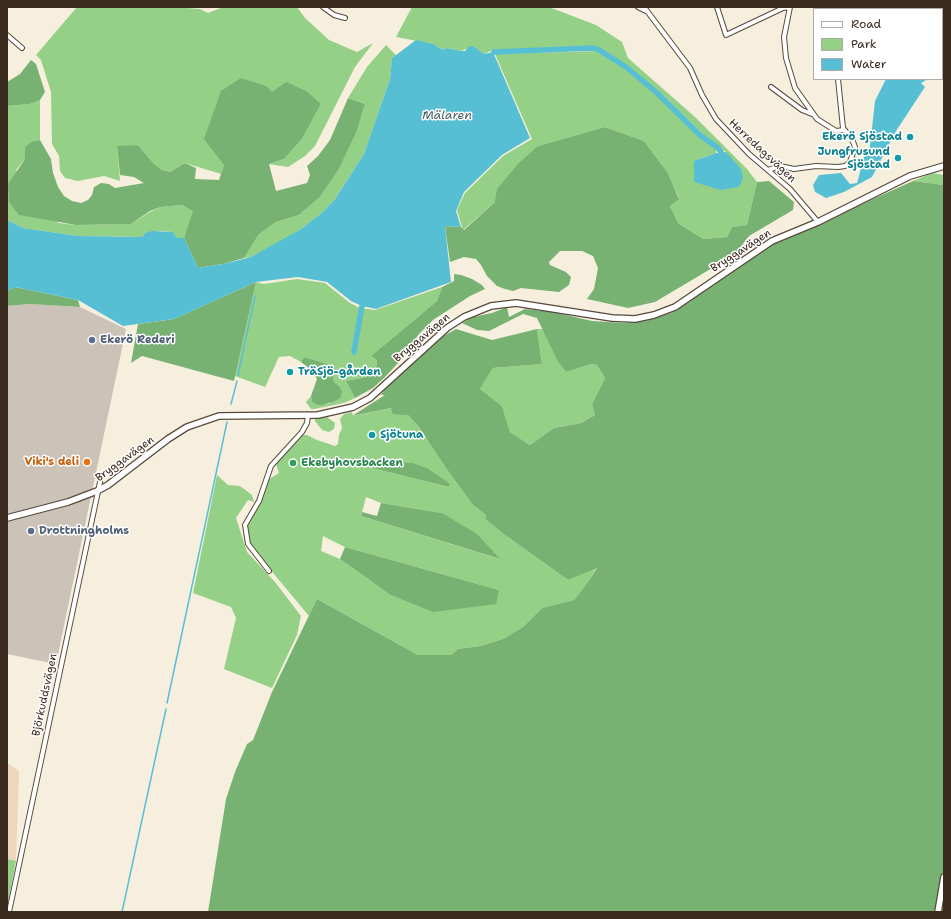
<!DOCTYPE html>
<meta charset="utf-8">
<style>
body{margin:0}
#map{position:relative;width:951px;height:919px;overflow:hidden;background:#f7efde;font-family:"Shantell Sans",sans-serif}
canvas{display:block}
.frame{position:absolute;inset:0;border:8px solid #3b2a1e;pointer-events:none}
.legend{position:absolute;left:813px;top:8px;width:130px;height:72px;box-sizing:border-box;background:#fff;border:1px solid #b1aaa5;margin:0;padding:5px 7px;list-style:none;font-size:12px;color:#3b2a1e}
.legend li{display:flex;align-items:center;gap:8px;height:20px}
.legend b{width:20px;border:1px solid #b1aaa5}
</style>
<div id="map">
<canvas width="951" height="919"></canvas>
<div class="frame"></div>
<ul class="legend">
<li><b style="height:5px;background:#fff"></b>Road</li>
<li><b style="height:11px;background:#94d086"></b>Park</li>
<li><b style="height:11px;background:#57bfd4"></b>Water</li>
</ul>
</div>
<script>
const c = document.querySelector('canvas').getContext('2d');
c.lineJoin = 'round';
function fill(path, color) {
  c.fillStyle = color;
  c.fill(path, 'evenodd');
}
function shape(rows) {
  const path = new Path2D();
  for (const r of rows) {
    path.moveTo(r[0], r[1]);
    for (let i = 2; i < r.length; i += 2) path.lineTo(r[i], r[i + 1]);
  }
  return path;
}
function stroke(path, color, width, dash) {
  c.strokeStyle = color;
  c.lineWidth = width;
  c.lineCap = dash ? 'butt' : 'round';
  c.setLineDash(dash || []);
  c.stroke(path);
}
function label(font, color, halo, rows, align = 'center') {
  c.font = font + ' "Shantell Sans",sans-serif';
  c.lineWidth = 3;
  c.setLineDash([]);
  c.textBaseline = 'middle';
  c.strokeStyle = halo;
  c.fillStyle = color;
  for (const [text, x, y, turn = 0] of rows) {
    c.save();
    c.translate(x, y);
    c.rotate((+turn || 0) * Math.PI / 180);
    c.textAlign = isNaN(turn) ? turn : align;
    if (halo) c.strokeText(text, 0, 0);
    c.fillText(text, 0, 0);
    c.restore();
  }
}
const built = shape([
 [7,763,19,771,16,861,7,859]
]);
const industrial = shape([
 [30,304,80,307,126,329,56,664,7,654,7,306]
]);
const green = shape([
 [77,7,173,7,200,9,208,13,223,7,297,7,305,18,329,40,357,52,373,43,355,67,315,146,305,156,288,167,269,164,284,159,302,139,321,104,224,165,221,174,185,163,170,172,162,170,154,164,138,145,117,147,120,181,104,176,78,181,65,178,60,171,59,156,52,144,51,92,41,60,36,55],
 [412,7,549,7,596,25,622,42,628,58,695,117,747,169,757,182,747,225,732,227,727,237,703,239,678,223,670,206,679,198,668,173,644,141,605,127,538,146,495,202,463,230,457,210,465,193,503,156,532,139,495,54,599,51,628,71,661,98,706,142,716,148,716,153,694,161,726,152,705,136,664,96,629,67,600,48,591,46,493,50,484,54,473,46,461,51,447,48,443,50,433,44,396,37],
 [386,45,396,55,392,58,390,79,364,154,351,174,335,199,323,212,301,229,273,246,251,257,244,258,259,234,276,222,299,215,320,197,339,169,357,131,365,104,348,98,367,67],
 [40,100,40,140,33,141,25,159,16,170,58,223,76,225,131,224,150,212,161,207,182,205,194,211,184,238,177,238,173,232,160,231,145,233,142,237,78,236,23,228,7,220,7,106,30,104],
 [932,173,944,175,944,185,913,181],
 [297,279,325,283,350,303,360,308,375,310,442,287,437,301,371,356,377,360,376,370,366,377,346,381,355,398,344,403,314,409,311,409,306,402,311,396,312,402,317,405,329,404,339,386,334,382,332,369,328,364,304,357,301,362,290,356,279,357,265,387,235,376,256,282,264,284],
 [537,329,543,329,558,362,566,372,591,364,597,365,605,378,592,404,595,415,581,423,554,428,530,445,510,432,502,406,480,389,493,368,542,364],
 [392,408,408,415,418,426,448,471,473,505,486,515,485,519,505,535,568,580,597,567,588,582,574,600,542,608,523,627,503,639,480,646,458,649,451,655,418,655,317,599,309,616,249,544,246,525,269,479,279,473,276,464,303,435,307,435,317,440,335,446,338,444,339,435,342,428,340,419,344,414,352,412,353,416],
 [372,468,429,469,450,485,449,487],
 [366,497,381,503,442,513,499,559,361,516],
 [323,536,345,547,499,590,389,594,340,559,321,551],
 [327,417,335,423,334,429,329,432,322,430,315,421,315,418],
 [217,475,228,485,240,486,252,495,254,502,248,500,236,518,247,552,275,582,301,616,297,635,272,688,224,669,236,618,231,607,193,593],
 [7,859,16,861,7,908]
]);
const forest = shape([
 [31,60,36,64,45,92,40,100,30,104,7,106,7,82,20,74],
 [241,78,266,86,272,92,286,82,306,91,321,104,302,139,284,159,269,164,276,191,307,183,310,175,307,166,318,156,330,140,348,98,365,104,357,131,339,169,320,197,299,215,276,222,259,234,244,258,223,264,198,268,184,238,193,211,182,205,161,207,150,211,131,224,76,225,19,215,9,202,8,184,25,159,25,147,33,141,40,140,51,159,53,173,58,187,64,196,72,201,81,203,88,200,92,195,94,187,101,183,109,184,115,188,144,183,134,177,120,175,117,146,138,145,154,164,162,170,170,172,185,163,196,168,195,179,219,180,224,165,204,139,221,91],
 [605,127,644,141,668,173,679,199,670,206,678,223,703,239,727,237,732,227,747,225,757,182,769,181,794,202,793,210,749,236,736,253,729,258,655,302,628,308,587,299,594,289,598,268,593,256,582,251,560,251,549,262,550,265,566,272,571,277,569,285,559,292,521,288,513,291,505,289,497,286,487,276,481,265,476,259,464,257,450,262,445,226,461,227,464,230,495,202,497,189,518,164,538,146],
 [913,181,944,185,944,912,208,912,226,799,235,772,247,744,253,740,272,692,317,599,418,655,451,655,458,649,480,646,503,639,523,627,542,608,574,600,588,582,597,568,568,580,505,535,485,519,486,515,473,505,448,471,418,426,408,415,393,414,391,408,352,416,385,395,381,395,385,389,431,343,456,329,492,340,537,329,542,364,493,368,480,389,502,406,510,432,530,445,554,428,581,423,595,415,592,404,605,378,597,365,591,364,566,372,558,362,537,318,523,314,489,331,477,330,462,323,473,317,492,313,507,307,509,317,525,309,553,312,592,321,624,323,645,321,671,313,773,244],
 [454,274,461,275,472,279,482,285,485,289,470,296,433,320,419,334,399,362,384,378,373,388,355,398,346,381,366,377,376,370,377,360,371,356,437,301,442,287,454,281],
 [256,282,234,381,142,356,131,363,138,324,174,319],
 [15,287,78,300,80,307,30,304,7,306,7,291],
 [304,357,328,364,332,369,334,382,339,386,342,392,340,398,335,401,323,405,317,405,312,402,311,396,317,379,310,369,301,362],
 [373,462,413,463,429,469,450,484,449,487,372,468],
 [381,503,442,513,477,534,500,559,361,516,362,512,377,516],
 [345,547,499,590,496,604,433,612,389,594,340,559]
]);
const water = shape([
 [880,7,944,7,944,66,942,67,942,9,881,9],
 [416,40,433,44,443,50,447,48,461,51,465,51,469,46,473,46,484,54,493,52,530,138,502,155,464,192,456,211,461,227,445,226,451,282,376,309,362,306,351,301,327,282,298,277,256,282,174,319,123,326,78,300,15,287,7,291,7,220,23,228,78,236,142,237,145,233,152,231,173,232,177,238,184,238,198,268,223,264,251,257,301,229,323,212,335,199,364,154,390,79,392,58],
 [886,79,928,79,921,83,925,87,896,131,872,177,844,192,826,198,815,192,813,185,819,175,841,173,850,184,857,183,864,157,870,146,875,101],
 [726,152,741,169,743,178,739,187,721,190,694,182,694,161,716,153]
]);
const stream = shape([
 [238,375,255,296],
 [231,404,237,381],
 [167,703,227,422],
 [122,912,166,709]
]);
const canal = shape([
 [494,52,593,48,599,50,626,67,656,92,700,135,718,148,721,152],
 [354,352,362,306]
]);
const street = shape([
 [323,7,334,15,345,18],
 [638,7,646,11],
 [644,7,690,68,702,95,716,119,749,154,790,189,818,222],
 [717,7,726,35,783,8,790,7],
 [790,7,784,37,786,58,795,88,817,119,836,131,844,130],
 [840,9,840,7],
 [7,35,22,48],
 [771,87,802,110,812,114],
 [768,170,780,166,794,169,816,166,838,167,845,166,850,162,855,147,852,139,843,128,838,79],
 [269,571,248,544,245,525,259,501,271,466,302,432,307,423,308,415],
 [9,912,100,482]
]);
const secondary = shape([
 [7,518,68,502,97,491,108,485,168,439,187,427,219,416,318,415,353,407,370,398,447,328,464,317,491,306,516,303,612,318,635,319,654,315,675,307,772,241,818,222,910,176,944,166],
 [938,912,944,877]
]);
const markers = [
 [910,137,4,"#0f9aa8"],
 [898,158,4,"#0f9aa8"],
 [92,340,4,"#5c6f8a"],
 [290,372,4,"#0f9aa8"],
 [372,435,4,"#0f9aa8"],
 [87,462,4,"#e8710a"],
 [293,463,4,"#2e9e5b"],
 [31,531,4,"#5c6f8a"]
];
const cultureNames = [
 ["Ekerö Sjöstad",902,137],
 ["Jungfrusund",890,152],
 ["Sjöstad",890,165],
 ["TräSjö-gården",298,372,"left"],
 ["Sjötuna",380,435,"left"]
];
const streetNames = [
 ["Herredagsvägen",762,151,43],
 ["Bryggavägen",741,251,-33],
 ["Bryggavägen",422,338,-40],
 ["Bryggavägen",125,459,-36],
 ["Björkuddsvägen",45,695,-78]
];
const serviceNames = [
 ["Ekerö Rederi",100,340],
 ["Drottningholms",39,531]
];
const foodNames = [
 ["Viki's deli",79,462]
];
const leisureNames = [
 ["Ekebyhovsbacken",301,463]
];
const waterNames = [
 ["Mälaren",447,116]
];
fill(built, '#ecd7ba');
fill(industrial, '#cbc2b8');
fill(green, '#94d086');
fill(forest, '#77b273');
fill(water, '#57bfd4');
stroke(stream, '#57bfd4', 1.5);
stroke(canal, '#57bfd4', 5.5);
stroke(street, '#57483b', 6);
stroke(secondary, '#57483b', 8);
stroke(street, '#fff', 4);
stroke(secondary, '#fff', 5.5);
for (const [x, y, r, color] of markers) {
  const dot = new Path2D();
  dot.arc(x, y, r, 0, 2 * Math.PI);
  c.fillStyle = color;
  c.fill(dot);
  stroke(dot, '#fff', 1.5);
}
label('bold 11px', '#0d838f', '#fff', cultureNames, 'right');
label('11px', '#3b2a1e', '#fff', streetNames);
label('bold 11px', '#4e5e75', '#fff', serviceNames, 'left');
label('bold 11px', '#c56008', '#fff', foodNames, 'right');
label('bold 11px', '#27864d', '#fff', leisureNames, 'left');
label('italic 12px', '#455e5e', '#fff', waterNames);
</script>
